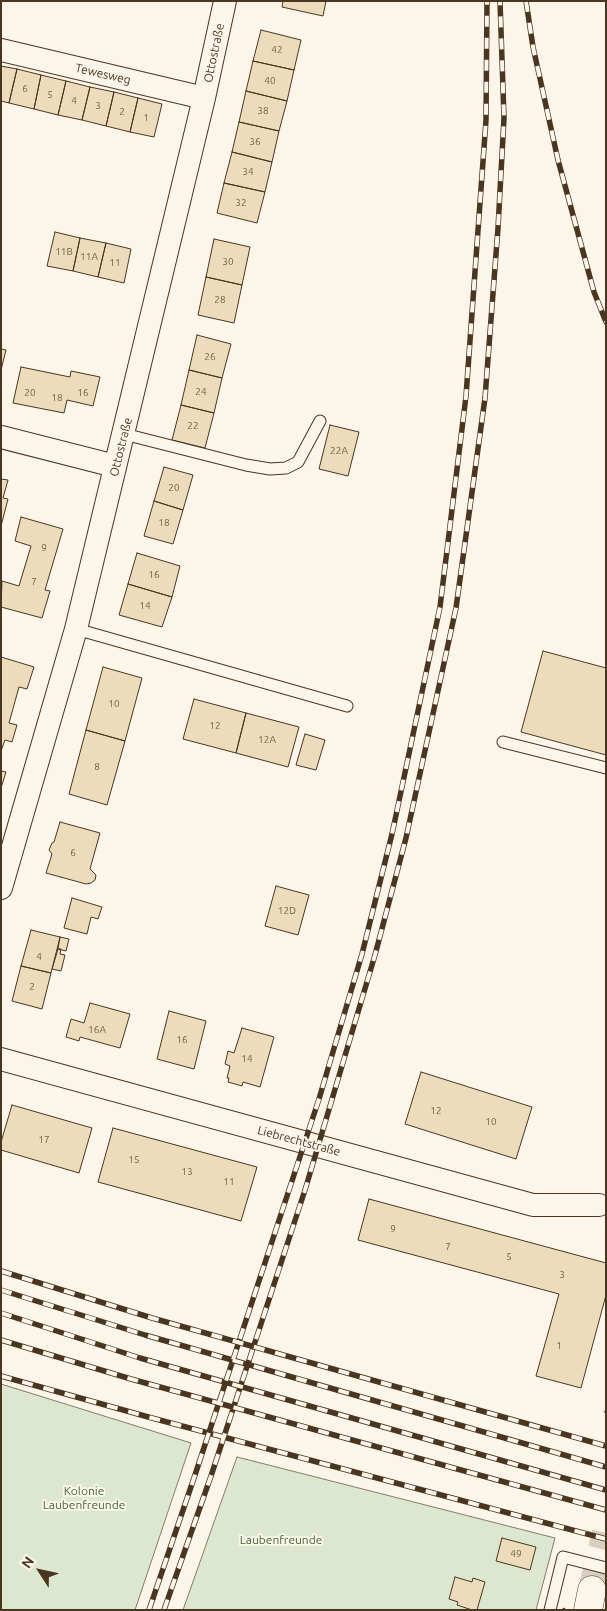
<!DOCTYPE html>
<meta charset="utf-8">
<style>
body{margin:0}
#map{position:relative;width:607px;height:1611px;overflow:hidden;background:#fbf6e9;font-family:Ubuntu,sans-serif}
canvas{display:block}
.frame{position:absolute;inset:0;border:2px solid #4a3520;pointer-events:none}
.north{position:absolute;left:15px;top:1546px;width:50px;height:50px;-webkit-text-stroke:4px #fbf6e9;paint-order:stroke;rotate:305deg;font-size:14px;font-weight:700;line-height:20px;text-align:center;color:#4a3520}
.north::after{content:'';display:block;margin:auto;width:18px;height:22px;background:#4a3520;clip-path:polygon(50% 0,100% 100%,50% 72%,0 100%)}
</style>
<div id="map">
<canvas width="607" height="1611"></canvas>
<div class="frame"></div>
<div class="north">N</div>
</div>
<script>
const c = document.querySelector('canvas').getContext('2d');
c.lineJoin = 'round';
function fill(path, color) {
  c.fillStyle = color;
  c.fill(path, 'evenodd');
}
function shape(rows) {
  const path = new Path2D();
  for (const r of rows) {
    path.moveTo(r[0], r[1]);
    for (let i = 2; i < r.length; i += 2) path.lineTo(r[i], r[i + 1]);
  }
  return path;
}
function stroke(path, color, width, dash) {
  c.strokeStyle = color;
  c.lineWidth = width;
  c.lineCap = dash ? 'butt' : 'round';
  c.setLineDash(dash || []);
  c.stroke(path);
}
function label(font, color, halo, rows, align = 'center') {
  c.font = font + ' Ubuntu,sans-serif';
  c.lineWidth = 4;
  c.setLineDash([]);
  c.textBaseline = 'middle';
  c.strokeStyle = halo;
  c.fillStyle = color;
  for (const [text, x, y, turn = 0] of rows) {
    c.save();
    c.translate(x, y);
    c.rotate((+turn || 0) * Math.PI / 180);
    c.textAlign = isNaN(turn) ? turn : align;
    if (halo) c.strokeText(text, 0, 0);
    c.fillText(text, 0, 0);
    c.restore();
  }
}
const green = shape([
 [1,1384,191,1443,135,1610,1,1610,1,1384],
 [237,1457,555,1538,536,1610,183,1610,237,1457]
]);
const building = shape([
 [283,1,326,1,323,16,282,7,283,1],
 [261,30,301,40,294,70,253,61,261,30],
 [253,61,294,70,287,101,246,91,253,61],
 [1,66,17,69,9,103,1,101,1,66],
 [17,69,41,75,34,109,9,103,17,69],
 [41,75,66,81,58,115,34,109,41,75],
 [66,81,90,87,82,120,58,115,66,81],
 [90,87,114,92,106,126,82,120,90,87],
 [246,91,287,101,279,131,239,122,246,91],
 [114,92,138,98,130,132,106,126,114,92],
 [138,98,162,104,154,137,130,132,138,98],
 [239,122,279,131,272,162,232,152,239,122],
 [232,152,272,162,265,192,224,183,232,152],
 [224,183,265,192,257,223,217,213,224,183],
 [55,232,80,238,73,271,47,266,55,232],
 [80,238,106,243,98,277,73,271,80,238],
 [214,239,250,247,242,285,206,277,214,239],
 [106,243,131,249,124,283,98,277,106,243],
 [206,277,242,285,234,323,198,315,206,277],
 [197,335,231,344,222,378,189,370,197,335],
 [1,349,6,350,1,370,1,349],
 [21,367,70,377,71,371,100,377,93,406,67,400,64,413,13,403,21,367],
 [189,370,222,378,214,413,181,405,189,370],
 [181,405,214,413,205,448,172,440,181,405],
 [330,425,359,432,348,476,319,469,330,425],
 [164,467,193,475,183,510,154,501,164,467],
 [1,479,8,480,3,498,8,499,1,526,1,479],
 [154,501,183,510,173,544,144,536,154,501],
 [21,517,63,529,45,590,50,591,42,618,1,607,2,581,19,586,31,546,15,541,21,517],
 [137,553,180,566,172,597,128,584,137,553],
 [128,584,172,597,162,627,119,615,128,584],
 [543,651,606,668,606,755,521,732,543,651],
 [1,657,34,667,27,689,19,687,9,723,17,725,12,742,5,740,1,751,1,657],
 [103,667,142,678,125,741,86,730,103,667],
 [194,699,246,713,236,753,183,739,194,699],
 [246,713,299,727,288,767,236,753,246,713],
 [86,730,125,741,107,805,69,794,86,730],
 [305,734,325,740,316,770,296,765,305,734],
 [1,771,6,772,1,788,1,771],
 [60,822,100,833,90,869,96,875,95,880,91,883,86,884,46,873,52,854,49,850,52,843,54,842,60,822],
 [276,886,309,895,298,935,265,926,276,886],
 [72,898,102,907,98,919,91,917,87,934,64,928,72,898],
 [31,930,60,937,51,973,21,966,31,930],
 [60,937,69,939,66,951,58,949,60,937],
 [58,949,61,949,60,954,65,955,61,971,52,969,58,949],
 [21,966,51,973,42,1009,12,1001,21,966],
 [90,1003,130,1014,120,1048,80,1037,79,1041,66,1037,71,1019,84,1023,90,1003],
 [169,1011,206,1021,194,1069,157,1059,169,1011],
 [242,1028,274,1037,260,1087,243,1082,242,1086,228,1082,229,1078,227,1078,230,1066,225,1064,228,1051,234,1053,242,1028],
 [421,1072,532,1107,516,1159,405,1124,421,1072],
 [12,1105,92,1128,79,1173,1,1150,1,1142,12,1105],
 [113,1128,257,1167,241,1221,98,1182,113,1128],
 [369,1199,606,1263,606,1295,581,1388,536,1376,559,1294,358,1240,369,1199],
 [502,1538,536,1547,530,1570,496,1561,502,1538],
 [455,1577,472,1582,473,1578,485,1582,477,1610,472,1610,457,1605,458,1602,449,1599,455,1577]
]);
const tertiaryTunnel = shape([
 [592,1590,606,1533]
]);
const path = shape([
 [605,1413,606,1411]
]);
const service = shape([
 [124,434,246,465,270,469,286,468,298,462,320,421],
 [76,629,347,706],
 [503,742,606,768],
 [550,1610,563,1557,606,1568]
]);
const minor = shape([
 [1,50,204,98],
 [1,437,115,466],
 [1,888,76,629,204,98,225,1],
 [1,1059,533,1205,599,1205]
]);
const tertiary = shape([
 [588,1610,592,1590]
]);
const rail = shape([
 [526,1,533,47,558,160,594,292,606,322],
 [1,1271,152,1318,606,1446],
 [1,1290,145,1335,606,1467],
 [1,1313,140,1358,606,1490],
 [1,1340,131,1379,606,1510],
 [1,1376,152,1418,606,1539],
 [149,1610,195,1475,319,1099,362,954,392,834,440,607,466,396,486,120,487,1],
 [164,1610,211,1476,305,1190,375,955,406,838,456,608,485,398,498,228,504,118,500,1]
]);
const wall = shape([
 [563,1610,564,1609]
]);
const numberNames = [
 ["42",277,50],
 ["40",270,81],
 ["6",25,89],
 ["5",50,95],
 ["4",74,101],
 ["3",98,106],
 ["38",263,111],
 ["2",122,112],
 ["1",146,118],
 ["36",255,142],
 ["34",248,172],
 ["32",241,203],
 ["11B",64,252],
 ["11A",89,257],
 ["30",228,262],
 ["11",115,263],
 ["28",220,300],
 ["26",210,357],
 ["24",201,392],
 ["20",30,393],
 ["16",83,393],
 ["18",57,398],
 ["22",193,426],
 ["22A",339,451],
 ["20",174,488],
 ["18",164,523],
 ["9",44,548],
 ["16",154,575],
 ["7",34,582],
 ["14",145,606],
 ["10",114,704],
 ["12",215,726],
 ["12A",267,740],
 ["8",97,767],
 ["6",73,853],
 ["12D",287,911],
 ["4",39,957],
 ["2",32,987],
 ["16A",97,1030],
 ["16",182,1040],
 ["14",247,1059],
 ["12",436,1111],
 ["10",491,1122],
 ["17",44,1140],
 ["15",134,1160],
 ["13",187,1172],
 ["11",229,1182],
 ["9",393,1229],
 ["7",448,1247],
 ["5",509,1257],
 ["3",562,1275],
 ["1",559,1346],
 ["49",516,1554]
];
const streetNames = [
 ["Ottostraße",214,53,-78],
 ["Tewesweg",103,74,13],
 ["Ottostraße",121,447,-76],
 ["Liebrechtstraße",299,1141,15]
];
const parkNames = [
 ["Kolonie",84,1491],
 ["Laubenfreunde",84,1505],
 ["Laubenfreunde",281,1540]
];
fill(green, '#dce7d0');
stroke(green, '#887966', 1);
fill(building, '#ecdcbc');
stroke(building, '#4a3520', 1);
stroke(tertiaryTunnel, '#d8cfc1', 28, [28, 14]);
stroke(service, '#4a3520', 13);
stroke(minor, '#4a3520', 24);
stroke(tertiary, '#4a3520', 29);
stroke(path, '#7f6f5c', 3, [4, 2.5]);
stroke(service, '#fbf6e9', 11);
stroke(minor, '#fbf6e9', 22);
stroke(tertiary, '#fbf6e9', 28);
stroke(rail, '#4a3520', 5.5);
stroke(rail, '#fbf6e9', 4, [11]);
stroke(wall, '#4a3520', 2.5);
label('10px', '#725f47', null, numberNames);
label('12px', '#4a3520', '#fbf6e9', streetNames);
label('12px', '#436837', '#fbf6e9', parkNames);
</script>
